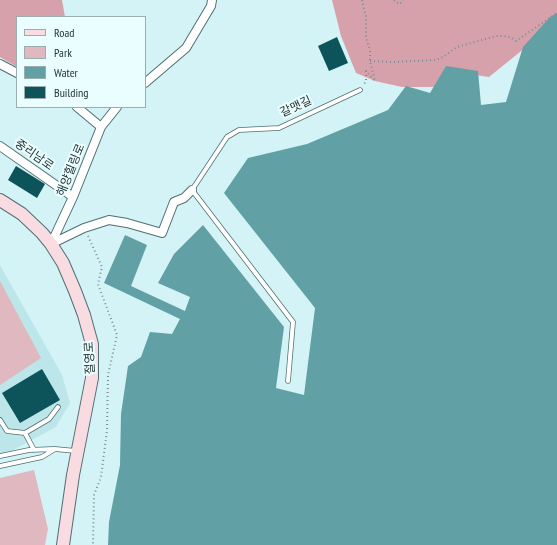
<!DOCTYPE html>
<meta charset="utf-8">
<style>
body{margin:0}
#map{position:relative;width:557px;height:545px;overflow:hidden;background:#d3f3f6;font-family:"PT Sans Narrow",sans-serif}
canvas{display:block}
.legend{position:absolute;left:16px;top:16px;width:130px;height:92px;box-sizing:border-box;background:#eafeff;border:1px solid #9cadae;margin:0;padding:5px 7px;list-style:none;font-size:12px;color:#273435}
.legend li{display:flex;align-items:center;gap:8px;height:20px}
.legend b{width:20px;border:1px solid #9cadae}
</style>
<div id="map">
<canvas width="557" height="545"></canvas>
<ul class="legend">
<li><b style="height:5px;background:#f9dce2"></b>Road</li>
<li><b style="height:11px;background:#dfb9bf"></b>Park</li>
<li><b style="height:11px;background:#61a0a5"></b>Water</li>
<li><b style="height:11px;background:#0c5459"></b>Building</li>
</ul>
</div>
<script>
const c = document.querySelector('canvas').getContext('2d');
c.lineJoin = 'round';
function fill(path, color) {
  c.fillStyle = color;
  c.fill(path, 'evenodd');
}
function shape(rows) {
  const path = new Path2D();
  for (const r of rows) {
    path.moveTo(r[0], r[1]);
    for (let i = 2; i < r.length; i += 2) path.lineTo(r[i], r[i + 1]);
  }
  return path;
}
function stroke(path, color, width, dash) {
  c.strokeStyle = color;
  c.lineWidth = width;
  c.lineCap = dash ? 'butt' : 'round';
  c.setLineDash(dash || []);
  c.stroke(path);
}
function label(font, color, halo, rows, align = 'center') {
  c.font = font + ' "PT Sans Narrow","Noto Sans KR",sans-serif';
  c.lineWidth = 4;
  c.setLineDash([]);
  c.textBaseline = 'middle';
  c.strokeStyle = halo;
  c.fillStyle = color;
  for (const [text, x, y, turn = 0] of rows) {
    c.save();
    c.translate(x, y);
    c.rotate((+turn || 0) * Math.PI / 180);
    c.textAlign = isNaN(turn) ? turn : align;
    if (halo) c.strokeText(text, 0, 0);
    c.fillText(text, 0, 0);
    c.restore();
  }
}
const built = shape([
 [0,265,62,375,70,403,56,427,0,457]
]);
const green = shape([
 [0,281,41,358,0,385],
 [34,470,48,529,45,545,0,545,0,478]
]);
const forest = shape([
 [0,0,62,0,65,17,17,17,17,67,0,57],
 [332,0,557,0,557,22,489,77,455,72,433,87,402,87,375,81,356,73,341,36]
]);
const water = shape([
 [557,13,557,545,108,545,109,522,120,465,121,414,128,366,141,357,150,332,172,334,180,319,104,283,125,235,147,245,131,286,185,311,190,297,158,283,174,254,203,225,284,327,276,388,304,395,315,308,224,193,248,158,307,144,388,110,406,86,430,93,446,66,478,71,481,105,506,102,523,47,550,17]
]);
const building = shape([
 [337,37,348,63,329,71,318,46],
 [16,166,45,184,37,198,8,180],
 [42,369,60,400,20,423,2,393]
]);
const path = shape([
 [362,0,366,17,366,37,370,51,370,61,375,81,366,71,366,81,364,84],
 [394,0,399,4,402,2,403,0],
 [370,61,393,62,436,60,443,57,457,47,496,36,504,36,510,37,516,41,557,13],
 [88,236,102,267,98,284,117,335,108,375,107,430,101,477,94,495,93,545]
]);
const service = shape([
 [288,381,293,322,192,190,227,137,239,130,279,128,360,90],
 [0,420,7,431,25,433],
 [34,450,25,433,49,419,58,407],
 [0,456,29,450,54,449],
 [0,466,42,457,55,449,76,451]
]);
const minor = shape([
 [0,64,17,73],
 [145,83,186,48,211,6,212,0],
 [77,107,101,127],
 [0,146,73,197],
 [51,244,84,228,109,220,127,223,162,233,174,202,184,198,192,190],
 [51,244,73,197,101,127,117,107]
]);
const secondary = shape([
 [0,200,22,214,42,233,51,244,63,263,75,291,84,315,92,344,92,378,73,475,63,545]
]);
const streetNames = [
 ["갈맷길",296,107,-25],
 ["중리남로",34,155,35],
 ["해양힐링로",71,170,-68],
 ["절영로",90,358,-93]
];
fill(built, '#bde6ea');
fill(green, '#dfb9bf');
fill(forest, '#d7a1ab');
fill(water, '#61a0a5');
fill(building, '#0c5459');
stroke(service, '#526f71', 5.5);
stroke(minor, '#526f71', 10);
stroke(secondary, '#526f71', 14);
stroke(path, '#788e90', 2, [1, 3]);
stroke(service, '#fff', 4);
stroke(minor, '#fff', 8);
stroke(secondary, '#f9dce2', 12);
label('12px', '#273435', '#eafeff', streetNames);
</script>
